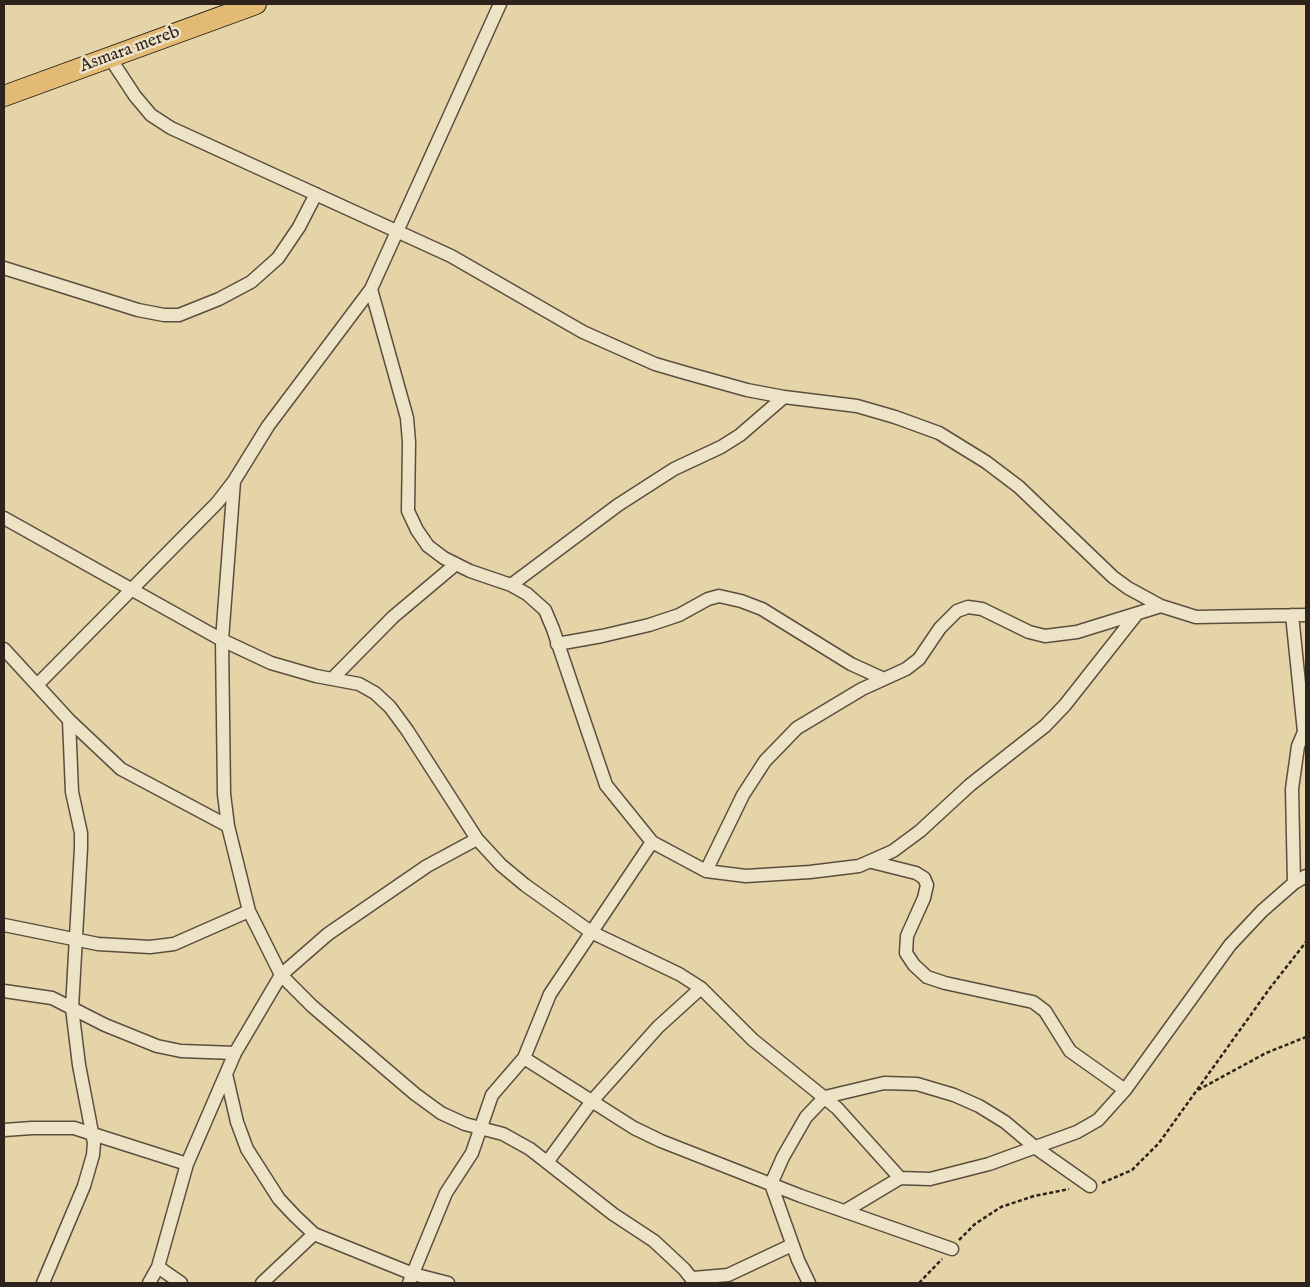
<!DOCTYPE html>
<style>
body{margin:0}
#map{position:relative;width:1310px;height:1287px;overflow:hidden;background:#e4d4a7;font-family:"IM FELL English",serif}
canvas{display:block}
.frame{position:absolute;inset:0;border:5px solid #2e221c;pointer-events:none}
</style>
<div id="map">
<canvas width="1310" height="1287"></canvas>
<div class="frame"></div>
</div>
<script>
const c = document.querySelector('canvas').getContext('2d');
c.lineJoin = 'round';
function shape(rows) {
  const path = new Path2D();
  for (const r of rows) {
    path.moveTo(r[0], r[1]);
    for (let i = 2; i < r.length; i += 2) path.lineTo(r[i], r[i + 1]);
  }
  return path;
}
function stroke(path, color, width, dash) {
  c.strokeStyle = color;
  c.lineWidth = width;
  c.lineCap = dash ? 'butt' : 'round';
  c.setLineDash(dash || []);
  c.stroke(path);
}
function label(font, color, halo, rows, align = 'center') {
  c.font = font + ' "IM FELL English",serif';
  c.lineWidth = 5;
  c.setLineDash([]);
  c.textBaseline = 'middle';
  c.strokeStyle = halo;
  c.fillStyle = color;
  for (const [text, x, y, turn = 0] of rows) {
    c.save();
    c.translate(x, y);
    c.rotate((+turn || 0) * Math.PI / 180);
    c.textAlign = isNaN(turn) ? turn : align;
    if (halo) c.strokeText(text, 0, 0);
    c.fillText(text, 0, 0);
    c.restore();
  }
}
const path = shape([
 [1198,1090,1266,1053,1306,1037],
 [1102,1183,1132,1170,1159,1143,1270,988,1306,942],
 [959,1240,975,1224,1001,1207,1034,1196,1069,1189],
 [919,1283,942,1259]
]);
const minor = shape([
 [110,58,135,96,151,115,171,128,451,256,583,332,655,364,686,373,747,390,784,397,857,406,895,417,939,433,986,462,1019,487,1113,577,1128,588,1161,606,1196,617,1306,615],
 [4,268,138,310,164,315,179,315,219,299,251,282,278,258,299,227,316,194],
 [371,289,407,418,409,442,408,511,417,530,428,546,444,558,470,571,511,585,527,594,545,610,553,629,606,785,652,842,706,871,746,876,810,872,859,866,893,851,920,831,970,785,1045,726,1065,705,1136,615],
 [234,481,222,640,224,794,228,826,249,911,281,975,312,1006,415,1094,441,1113,465,1124,503,1134,530,1149,613,1214,654,1241,684,1269,695,1283],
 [4,518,222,640,271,663,316,676,359,684,375,693,390,707,407,730,477,839,501,865,525,885,591,932,679,974,701,988,753,1040,837,1108,900,1178,930,1179,989,1164,1077,1132,1098,1120,1125,1090,1230,945,1262,911,1294,883,1306,876],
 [511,585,618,505,674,469,721,447,740,435,784,397],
 [1292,615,1304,732,1298,746,1292,789,1294,883],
 [557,644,602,636,649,625,679,615,708,599,719,596,741,601,762,609,851,664,884,679],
 [4,649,69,720,121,769,228,826],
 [332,679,393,617,456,564],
 [37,685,217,503,234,481,268,426,371,289,500,4],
 [872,862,916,873,924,878,927,885,924,898,907,936,906,953,914,965,927,977,945,983,1033,1002,1045,1011,1070,1051,1125,1090],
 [706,871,743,795,765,761,797,728,862,689,906,669,919,659,940,628,957,611,968,607,982,609,1029,632,1045,636,1077,632,1161,606],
 [4,925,98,944,150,947,174,944,249,911],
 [4,991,52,998,105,1025,157,1046,181,1051,235,1053],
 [524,1058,634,1128,661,1141,801,1196,952,1249],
 [226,1074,237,1122,247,1149,279,1199,295,1216,314,1234,413,1274,448,1283],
 [4,1130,32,1128,74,1128,187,1164],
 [548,1161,592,1101,658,1027,701,988],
 [845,1211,900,1178],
 [158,1267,181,1283],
 [693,1278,728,1275,792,1245],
 [43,1283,84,1186,93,1155,94,1143,79,1065,72,1008,81,848,81,833,72,792,69,720],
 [149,1283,158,1267,187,1164,235,1053,281,975,328,934,427,866,477,839],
 [262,1283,314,1234],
 [409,1283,446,1193,472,1153,492,1095,524,1058,550,994,652,842],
 [809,1283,798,1260,771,1184,783,1157,806,1117,825,1097,884,1083,917,1084,954,1095,979,1106,1005,1122,1036,1148,1090,1186]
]);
const trunk = shape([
 [4,96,256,4]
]);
const streetNames = [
 ["Asmara mereb",130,50,-20]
];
stroke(minor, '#5c4e3f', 15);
stroke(trunk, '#2e221c', 22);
stroke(path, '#2e221c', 2.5, [4, 2.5]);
stroke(minor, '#ede3c6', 12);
stroke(trunk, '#e2ba74', 20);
label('18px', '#2e221c', '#ede3c6', streetNames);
</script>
